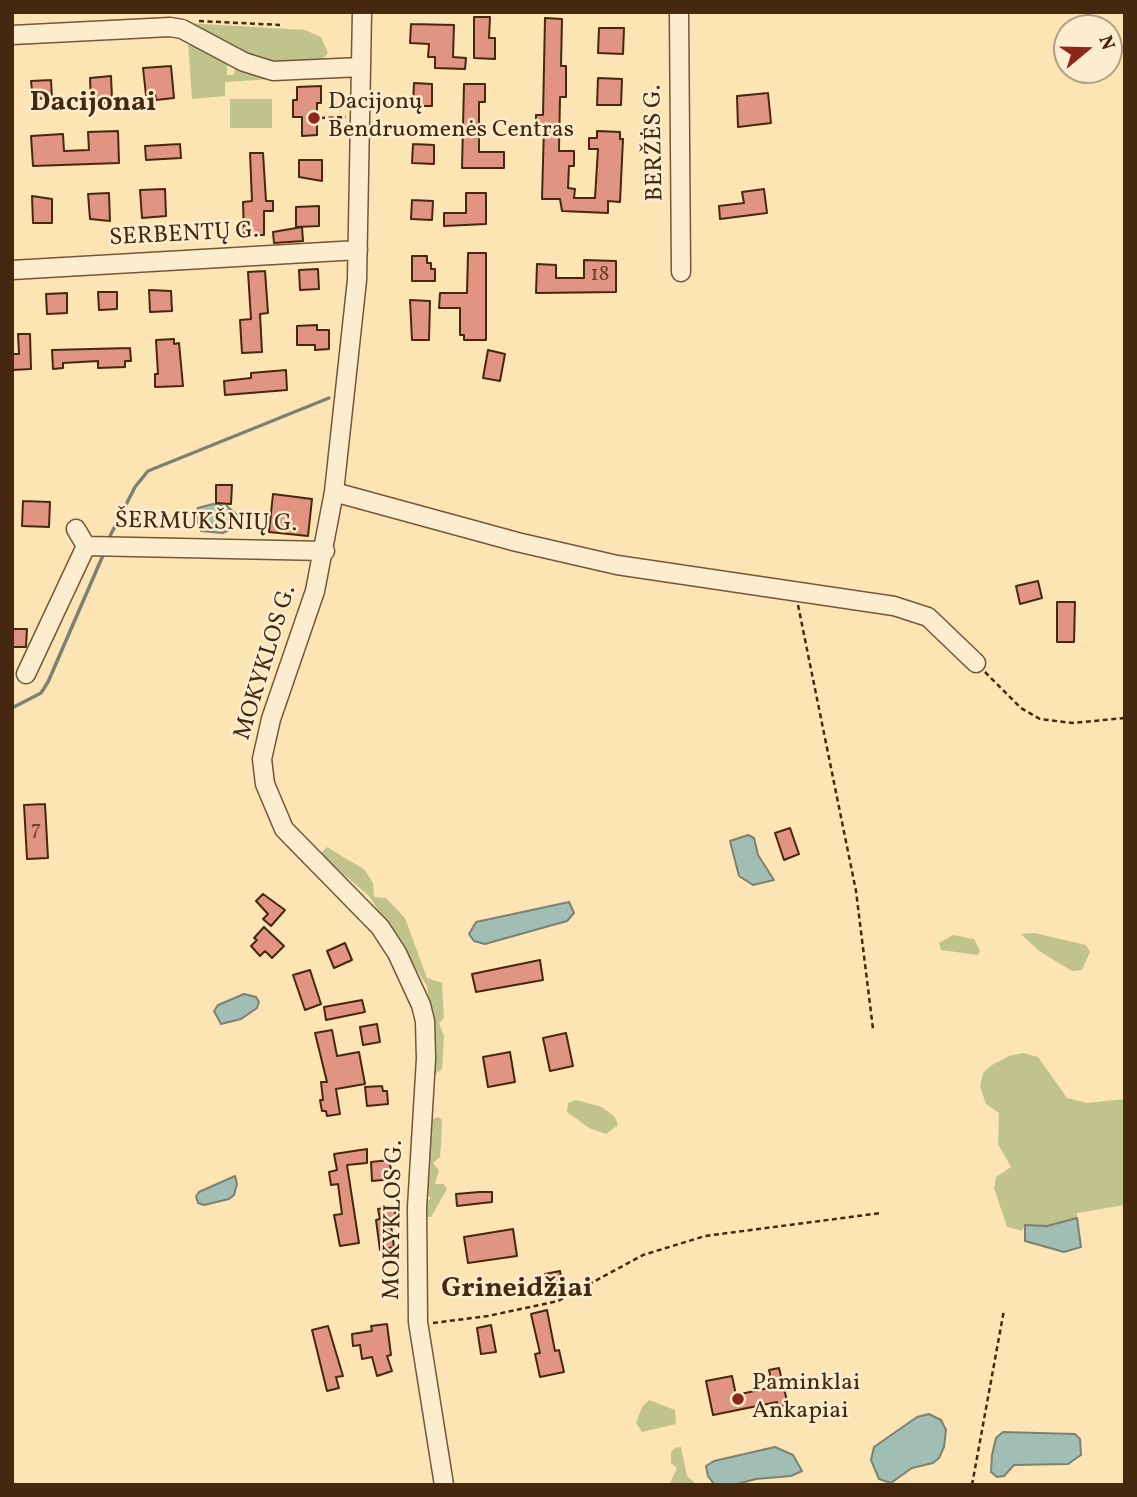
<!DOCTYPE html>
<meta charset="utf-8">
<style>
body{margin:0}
#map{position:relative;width:1137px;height:1497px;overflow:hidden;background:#fce4b5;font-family:Vollkorn,serif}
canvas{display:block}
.frame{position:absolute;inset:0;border:14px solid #45280e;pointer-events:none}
.north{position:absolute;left:1053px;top:14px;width:70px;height:70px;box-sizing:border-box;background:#fdedcf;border:2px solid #b39e82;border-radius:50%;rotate:71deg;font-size:19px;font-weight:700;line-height:28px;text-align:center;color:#45280e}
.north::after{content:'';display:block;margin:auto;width:24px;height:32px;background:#8f2418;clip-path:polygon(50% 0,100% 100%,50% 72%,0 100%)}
</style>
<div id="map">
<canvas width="1137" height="1497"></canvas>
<div class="frame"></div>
<div class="north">N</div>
</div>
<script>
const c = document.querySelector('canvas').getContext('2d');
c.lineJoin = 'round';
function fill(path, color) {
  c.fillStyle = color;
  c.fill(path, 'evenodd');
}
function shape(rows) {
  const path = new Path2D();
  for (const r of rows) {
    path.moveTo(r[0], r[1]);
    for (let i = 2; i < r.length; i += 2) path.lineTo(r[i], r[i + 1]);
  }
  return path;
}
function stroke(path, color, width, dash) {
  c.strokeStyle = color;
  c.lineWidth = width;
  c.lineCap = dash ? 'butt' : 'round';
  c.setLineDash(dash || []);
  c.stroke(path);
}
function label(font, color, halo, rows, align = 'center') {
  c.font = font + ' Vollkorn,serif';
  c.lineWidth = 5;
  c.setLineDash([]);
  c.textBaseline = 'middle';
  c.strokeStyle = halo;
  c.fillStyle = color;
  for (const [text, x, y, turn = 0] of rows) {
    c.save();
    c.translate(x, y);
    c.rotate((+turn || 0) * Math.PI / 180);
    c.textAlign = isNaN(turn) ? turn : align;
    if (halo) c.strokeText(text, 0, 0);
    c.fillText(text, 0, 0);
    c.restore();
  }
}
const green = shape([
 [187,23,305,30,321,37,328,53,320,62,274,64,246,56],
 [188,42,227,63,227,75,234,75,235,67,272,79,225,82,225,96,192,99],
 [230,99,272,99,272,128,230,128],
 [327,847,365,870,373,883,374,897,386,898,405,918,427,978,442,983,444,1018,439,1023,444,1036,442,1069,435,1074,431,1071,433,1030,427,986,369,896,320,854],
 [1035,933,1086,945,1090,952,1082,970,1072,971,1039,951,1021,934],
 [953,935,974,939,980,951,978,955,941,950,939,943],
 [1023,1053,1038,1057,1067,1098,1087,1103,1125,1099,1125,1205,1077,1213,1077,1218,1047,1226,1025,1225,1022,1231,1007,1227,994,1188,996,1177,1011,1167,998,1144,999,1113,986,1104,980,1087,983,1073,992,1065,1009,1056],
 [576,1100,602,1107,615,1117,618,1125,606,1134,589,1128,567,1112,568,1103],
 [439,1117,442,1120,441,1144,440,1157,433,1163,439,1170,435,1184,444,1184,447,1189,431,1217,424,1217,426,1202,431,1198,425,1193,424,1170,429,1164,426,1159,431,1119],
 [649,1400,675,1410,676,1424,642,1432,636,1423,642,1407],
 [681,1447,687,1476,697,1485,669,1485,677,1468,671,1463,671,1452,675,1448]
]);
const water = shape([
 [213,504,227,506,237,515,231,529,223,533,201,531,196,515,198,508,213,504],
 [748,835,754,838,758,855,774,880,753,885,739,876,730,841,748,835],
 [569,902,574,913,567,921,485,944,474,941,469,934,476,922,569,902],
 [244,994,256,997,259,1002,257,1008,241,1019,221,1024,214,1011,218,1005,244,994],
 [235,1176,237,1184,234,1195,229,1199,204,1205,198,1203,196,1196,199,1192,235,1176],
 [1077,1218,1081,1247,1064,1252,1025,1241,1025,1225,1047,1226,1077,1218],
 [929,1414,941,1420,946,1430,944,1447,939,1458,933,1463,912,1468,891,1483,879,1479,871,1460,874,1447,917,1417,929,1414],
 [1003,1432,1075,1434,1080,1439,1081,1455,1068,1464,1014,1465,1004,1476,997,1477,991,1472,992,1455,996,1438,1003,1432],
 [775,1447,793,1455,802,1471,791,1476,756,1479,733,1485,714,1484,708,1476,706,1466,714,1461,775,1447]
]);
const stream = shape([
 [110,536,135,487,148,471,329,398],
 [12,708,41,693,48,682,104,553]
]);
const building = shape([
 [474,17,490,17,489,38,495,38,495,59,474,58,474,17],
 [545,18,562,19,561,66,566,66,566,97,560,97,559,151,574,151,574,166,569,166,568,188,575,189,574,198,595,198,598,149,589,149,589,138,597,138,597,131,620,132,620,139,623,139,620,202,608,201,608,213,562,211,560,199,542,199,544,126,536,126,536,115,543,115,545,18],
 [411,24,454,25,453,57,466,58,465,69,435,68,435,57,428,57,429,44,410,43,411,24],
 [599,28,624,28,623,54,598,53,599,28],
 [171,66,174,98,156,100,155,94,146,95,143,68,171,66],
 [111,76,112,98,108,98,108,103,91,104,90,78,111,76],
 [598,78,622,79,621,105,597,105,598,78],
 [51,80,52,98,33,99,31,81,51,80],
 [414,83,432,84,432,106,413,106,414,83],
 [464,84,485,84,485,102,479,102,479,152,504,152,504,168,462,168,464,84],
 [321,86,321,103,317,103,317,135,302,136,302,117,293,117,293,100,297,100,297,87,321,86],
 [768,93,771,123,738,127,737,96,768,93],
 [118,131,119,163,33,166,31,136,63,134,64,151,89,150,88,132,118,131],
 [180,144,181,158,146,160,145,146,180,144],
 [413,144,434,145,434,164,412,163,413,144],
 [250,153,263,153,266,201,273,201,273,211,264,211,264,235,244,235,243,202,252,201,250,153],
 [299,160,322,160,322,181,299,177,299,160],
 [165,189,166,216,142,218,140,190,165,189],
 [764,189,767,213,720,219,719,206,744,203,742,192,764,189],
 [109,193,110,221,90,219,88,194,109,193],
 [466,193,486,193,486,224,444,226,444,213,466,213,466,193],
 [32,196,52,199,52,223,33,223,32,196],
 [412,200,433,201,432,220,411,219,412,200],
 [319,206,319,226,296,227,296,207,319,206],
 [302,227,303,241,274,243,273,232,302,227],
 [468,253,486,253,486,340,464,340,464,335,460,335,460,308,439,308,440,293,467,293,468,253],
 [412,256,427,256,427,263,431,263,431,269,435,269,435,281,412,281,412,256],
 [584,260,616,261,616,292,536,293,537,264,556,265,556,278,584,278,584,260],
 [318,269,319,289,300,290,299,270,318,269],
 [265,271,268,313,260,314,262,352,242,353,240,320,251,319,248,272,265,271],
 [149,290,171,291,172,311,150,312,149,290],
 [98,292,117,292,117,309,99,310,98,292],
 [67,293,67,313,47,314,46,294,67,293],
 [410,300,430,301,429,340,412,340,410,300],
 [317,325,317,330,329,330,329,349,315,350,315,345,297,345,297,326,317,325],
 [18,334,30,334,31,369,12,370,12,354,19,354,18,334],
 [174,339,174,344,179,343,183,386,155,387,155,374,158,374,156,340,174,339],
 [130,348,131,361,125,361,125,367,98,368,98,361,63,363,63,368,53,369,52,350,130,348],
 [488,350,505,354,500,381,483,378,488,350],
 [286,370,287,390,225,395,224,381,251,378,251,373,286,370],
 [216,485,232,485,231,504,216,503,216,485],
 [273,494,312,499,308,536,269,532,273,494],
 [23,501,50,502,49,527,22,526,23,501],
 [1038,581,1042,598,1020,604,1016,586,1038,581],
 [1057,602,1075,602,1074,642,1057,642,1057,602],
 [12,629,27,629,26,647,12,647,12,629],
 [45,804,48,858,27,859,24,805,45,804],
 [790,828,799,854,784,860,775,833,790,828],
 [263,894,285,910,271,926,263,919,268,914,256,901,263,894],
 [264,927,284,946,272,958,265,951,260,956,251,946,257,940,254,938,264,927],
 [345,943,352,960,334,968,327,951,345,943],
 [540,960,543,980,476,992,472,974,540,960],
 [310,970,321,1004,305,1010,293,975,310,970],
 [362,1000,365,1012,326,1020,324,1007,362,1000],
 [377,1024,380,1042,363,1045,360,1027,377,1024],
 [332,1030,337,1056,359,1052,365,1084,336,1089,340,1114,327,1116,326,1111,322,1111,320,1100,323,1100,321,1082,327,1082,315,1033,332,1030],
 [566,1033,573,1066,550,1071,543,1038,566,1033],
 [510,1052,515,1082,488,1087,483,1057,510,1052],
 [382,1086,383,1091,387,1091,388,1104,367,1106,365,1087,382,1086],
 [367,1149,367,1163,347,1165,359,1243,340,1246,334,1215,342,1214,338,1184,331,1185,329,1172,337,1170,334,1154,367,1149],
 [389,1160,393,1179,372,1181,371,1162,389,1160],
 [479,1192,492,1192,492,1202,457,1206,456,1194,479,1192],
 [394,1206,397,1224,391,1225,394,1247,380,1250,376,1220,380,1219,378,1209,394,1206],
 [513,1229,517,1256,468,1263,464,1237,513,1229],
 [560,1271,564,1291,548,1294,545,1274,560,1271],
 [547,1310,555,1351,559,1350,564,1372,540,1377,535,1354,540,1353,531,1314,547,1310],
 [387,1324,391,1355,387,1356,392,1371,377,1376,372,1357,362,1359,360,1345,353,1346,352,1334,372,1331,371,1326,387,1324],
 [491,1325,496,1352,481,1354,477,1328,491,1325],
 [328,1326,343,1376,336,1377,339,1388,327,1391,312,1330,328,1326],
 [779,1368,788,1405,778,1407,777,1402,713,1415,706,1381,732,1376,736,1395,773,1387,769,1370,779,1368]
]);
const path = shape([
 [199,21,280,25],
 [320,118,346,117],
 [798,605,856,891,873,1029],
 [985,672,1021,708,1040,719,1072,723,1125,718],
 [433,1323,488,1316,558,1301,643,1255,705,1236,881,1213],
 [972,1485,1004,1310]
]);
const minor = shape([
 [362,12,357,280,334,492,315,591,271,719,262,759,265,784,284,829,380,927,397,953,421,1005,425,1021,426,1059,417,1208,418,1322,444,1485],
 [679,12,681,272],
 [12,35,170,27,182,29,244,62,273,71,361,67],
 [12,270,358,250],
 [334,492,517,542,617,565,894,606,928,617,976,663],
 [76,529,86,546,325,551],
 [26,674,86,546]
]);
const markers = [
 [314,118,7,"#8f2418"],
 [738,1399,7,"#8f2418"]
];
const numberNames = [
 ["18",600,276],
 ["7",36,831]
];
const poiNames = [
 ["Dacijonų",328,104],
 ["Bendruomenės Centras",328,132],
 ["Paminklai",752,1385],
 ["Ankapiai",752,1413]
];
const streetNames = [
 ["BERŽĖS G.",656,143,-91],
 ["SERBENTŲ G.",184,236,-3],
 ["ŠERMUKŠNIŲ G.",206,524,1],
 ["MOKYKLOS G.",267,663,-73],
 ["MOKYKLOS G.",395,1220,-89]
];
const quarterNames = [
 ["Dacijonai",93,105],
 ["Grineidžiai",517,1291]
];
fill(green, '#c0c48c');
fill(water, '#a0beb4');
stroke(water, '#7c8272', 2);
stroke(stream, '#7c8272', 3.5);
fill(building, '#e19481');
stroke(building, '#45280e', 2);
stroke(minor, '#735738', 21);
stroke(path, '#45280e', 2.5, [5, 3.5]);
stroke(minor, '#fdedcf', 18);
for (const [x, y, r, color] of markers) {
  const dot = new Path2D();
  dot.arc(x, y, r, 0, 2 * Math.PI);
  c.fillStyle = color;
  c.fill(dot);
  stroke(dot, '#fdedcf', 2.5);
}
label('21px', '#6c432b', null, numberNames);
label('24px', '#45280e', '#fdedcf', poiNames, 'left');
label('24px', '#45280e', '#fdedcf', streetNames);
label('bold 28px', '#45280e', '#fdedcf', quarterNames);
</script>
